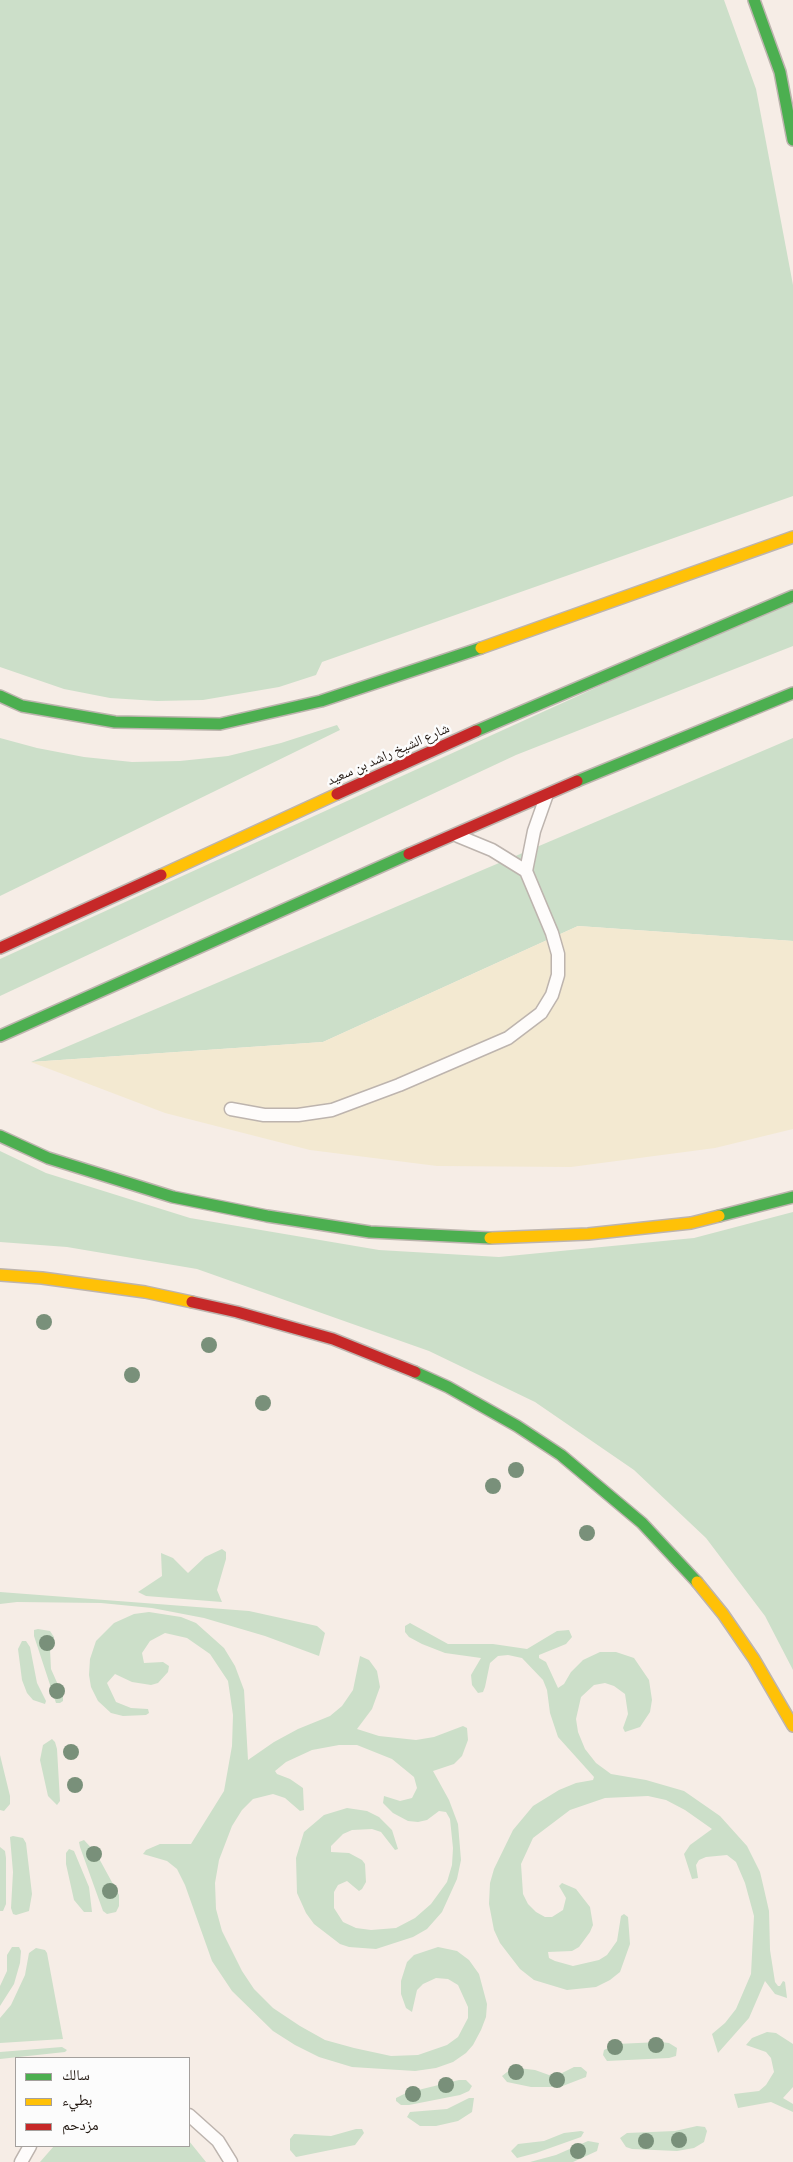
<!DOCTYPE html>
<meta charset="utf-8">
<style>
body{margin:0}
#map{position:relative;width:793px;height:2162px;overflow:hidden;background:#f6ede6;font-family:"Exo 2","Noto Naskh Arabic",sans-serif}
canvas{display:block}
.legend{position:absolute;left:15px;top:2057px;width:175px;height:90px;box-sizing:border-box;background:#fcfcfc;border:1px solid #a4a09d;margin:0;padding:6px 9px;list-style:none;font-size:15px;color:#20160f}
.legend li{display:flex;align-items:center;gap:10px;height:25px}
.legend b{width:25px;border:1px solid #a4a09d}
</style>
<div id="map">
<canvas width="793" height="2162"></canvas>
<ul class="legend">
<li><b style="height:6px;background:#4caf50"></b>سالك</li>
<li><b style="height:6px;background:#ffc107"></b>بطيء</li>
<li><b style="height:6px;background:#c62828"></b>مزدحم</li>
</ul>
</div>
<script>
const c = document.querySelector('canvas').getContext('2d');
c.lineJoin = 'round';
function fill(path, color) {
  c.fillStyle = color;
  c.fill(path, 'evenodd');
}
function shape(rows) {
  const path = new Path2D();
  for (const r of rows) {
    path.moveTo(r[0], r[1]);
    for (let i = 2; i < r.length; i += 2) path.lineTo(r[i], r[i + 1]);
  }
  return path;
}
function stroke(path, color, width, dash) {
  c.strokeStyle = color;
  c.lineWidth = width;
  c.lineCap = dash ? 'butt' : 'round';
  c.setLineDash(dash || []);
  c.stroke(path);
}
function label(font, color, halo, rows, align = 'center') {
  c.font = font + ' "Exo 2","Noto Naskh Arabic",sans-serif';
  c.lineWidth = 5;
  c.setLineDash([]);
  c.textBaseline = 'middle';
  c.strokeStyle = halo;
  c.fillStyle = color;
  for (const [text, x, y, turn = 0] of rows) {
    c.save();
    c.translate(x, y);
    c.rotate((+turn || 0) * Math.PI / 180);
    c.textAlign = isNaN(turn) ? turn : align;
    if (halo) c.strokeText(text, 0, 0);
    c.fillText(text, 0, 0);
    c.restore();
  }
}
const green = shape([
 [0,0,724,0,756,89,793,285,793,496,322,662,316,675,279,687,203,700,157,701,110,698,64,689,0,667],
 [793,598,793,646,516,755,0,996,0,959],
 [337,725,340,730,0,896,0,738,37,748,84,757,132,762,180,761,228,756,281,743],
 [793,738,793,941,578,926,323,1042,31,1062],
 [0,1151,46,1173,190,1218,379,1250,499,1257,694,1238,793,1212,793,1670,765,1616,706,1538,634,1470,535,1402,429,1351,197,1269,67,1247,0,1242],
 [222,1549,226,1552,226,1559,217,1590,222,1602,146,1596,138,1592,162,1576,161,1553,173,1558,188,1573,205,1557],
 [0,1592,249,1611,317,1626,325,1633,319,1656,265,1636,204,1618,152,1608,101,1603,17,1602,0,1604],
 [149,1612,181,1617,196,1623,224,1648,235,1666,244,1690,248,1760,274,1742,298,1729,330,1716,342,1706,353,1690,360,1656,369,1660,377,1671,380,1687,372,1709,357,1729,379,1736,416,1740,434,1737,463,1726,467,1728,468,1740,462,1756,454,1764,433,1771,449,1800,458,1824,461,1860,457,1879,442,1912,427,1929,413,1937,376,1949,349,1947,340,1944,314,1924,306,1913,297,1893,296,1858,304,1832,324,1815,347,1808,367,1811,379,1817,392,1830,398,1849,395,1850,381,1832,372,1829,352,1830,343,1834,331,1846,331,1852,349,1853,362,1860,365,1864,366,1882,362,1889,359,1891,347,1881,338,1885,334,1892,334,1908,343,1922,356,1928,371,1930,396,1928,415,1918,431,1904,447,1882,452,1865,453,1848,450,1819,446,1812,439,1811,427,1820,418,1822,408,1821,393,1813,383,1803,384,1796,400,1801,412,1798,417,1788,414,1777,392,1759,357,1745,339,1745,312,1750,286,1762,275,1771,277,1774,290,1779,303,1788,304,1810,300,1811,285,1798,273,1794,253,1799,242,1810,232,1826,219,1860,215,1883,216,1909,222,1931,242,1971,254,1989,273,2008,300,2026,325,2040,354,2048,391,2056,418,2055,447,2045,458,2037,468,2018,468,2007,458,1985,448,1979,436,1978,423,1984,417,1990,412,2012,406,2008,401,1994,401,1981,407,1962,414,1955,438,1947,457,1951,469,1960,479,1974,487,2004,486,2017,481,2030,473,2045,466,2053,453,2062,436,2068,415,2071,352,2067,319,2057,295,2045,273,2031,232,1991,212,1961,185,1885,177,1869,167,1861,143,1854,146,1850,160,1844,191,1844,224,1791,232,1746,233,1715,228,1681,210,1654,187,1638,165,1633,150,1641,142,1653,144,1663,163,1662,169,1666,168,1672,158,1683,151,1685,132,1682,115,1674,107,1683,116,1702,131,1708,148,1709,149,1713,146,1715,123,1716,111,1713,98,1701,91,1687,89,1675,90,1659,96,1641,114,1623,134,1614],
 [410,1623,448,1644,493,1644,527,1649,557,1631,569,1630,572,1637,566,1644,539,1655,539,1658,546,1662,558,1688,564,1684,571,1672,583,1660,600,1652,616,1652,634,1658,649,1680,652,1700,650,1712,640,1727,625,1732,623,1728,628,1714,625,1694,614,1686,605,1683,594,1685,581,1697,576,1719,578,1732,585,1749,596,1763,611,1774,646,1780,684,1791,720,1816,747,1846,760,1872,764,1889,769,1911,770,1950,775,1982,778,1986,780,1986,783,1981,785,1982,787,1998,775,1994,765,1981,749,2018,718,2053,712,2034,725,2023,736,2009,751,1974,754,1916,745,1883,736,1862,727,1855,706,1857,699,1860,696,1865,698,1878,692,1879,684,1854,690,1845,712,1829,685,1810,666,1800,648,1796,605,1798,570,1810,533,1838,521,1864,523,1894,528,1904,536,1912,545,1917,552,1917,563,1910,566,1898,559,1886,562,1883,576,1889,590,1907,593,1925,590,1932,579,1947,572,1951,548,1952,549,1958,555,1961,573,1966,599,1960,607,1955,617,1941,621,1916,624,1914,628,1917,630,1944,620,1972,610,1980,596,1987,567,1990,534,1980,520,1969,500,1943,494,1930,489,1904,490,1883,494,1869,513,1830,533,1806,559,1790,576,1783,593,1780,594,1777,558,1737,550,1713,547,1690,543,1680,522,1658,508,1655,498,1656,490,1663,485,1687,483,1692,478,1693,472,1685,471,1675,481,1658,445,1653,422,1644,409,1637,405,1632,405,1626],
 [38,1629,50,1631,54,1637,50,1649,51,1669,63,1696,63,1701,60,1703,56,1703,34,1636,34,1630],
 [22,1641,26,1641,30,1647,37,1683,46,1701,45,1704,33,1700,27,1693,22,1680,18,1649],
 [52,1739,55,1742,57,1749,60,1801,57,1805,48,1796,40,1760,43,1745],
 [0,1755,10,1796,10,1804,4,1811,0,1810],
 [13,1836,23,1838,26,1843,32,1894,29,1911,16,1915,13,1914,11,1908,13,1872,10,1837],
 [84,1840,96,1853,119,1895,119,1906,116,1912,107,1914,103,1911,80,1847,79,1842],
 [0,1847,5,1851,6,1858,6,1904,3,1911,0,1911],
 [69,1849,74,1851,89,1887,92,1912,84,1912,74,1900,66,1864,66,1853],
 [12,1947,19,1947,21,1951,20,1963,14,1984,0,2006,0,1986,7,1971,7,1955],
 [36,1948,45,1950,47,1953,63,2039,0,2043,0,2018,11,2005,25,1975,29,1953],
 [767,2032,776,2033,793,2044,793,2087,783,2098,793,2104,793,2112,771,2102,738,2108,734,2094,759,2091,766,2085,774,2072,771,2058,766,2052,746,2045,752,2038],
 [660,2042,669,2043,677,2048,676,2056,669,2058,607,2061,603,2055,604,2050,616,2044],
 [62,2047,67,2050,65,2052,0,2059,0,2052],
 [574,2067,581,2067,587,2072,586,2077,560,2087,531,2087,507,2082,502,2076,511,2069,518,2068,535,2070,549,2075,562,2073],
 [459,2080,466,2080,472,2086,469,2091,460,2095,409,2105,401,2105,396,2101,396,2098,406,2093],
 [469,2098,474,2098,472,2112,458,2121,436,2126,420,2126,407,2117,410,2112,447,2109],
 [697,2126,705,2127,707,2131,704,2142,694,2148,677,2151,632,2149,626,2147,620,2138,627,2133,675,2131],
 [356,2129,362,2129,364,2133,355,2145,296,2157,290,2150,290,2139,294,2134,331,2136],
 [581,2131,584,2132,581,2137,536,2153,517,2158,511,2151,518,2144,544,2141,564,2133],
 [189,2141,206,2162,40,2162,54,2146,189,2146],
 [588,2141,599,2143,597,2151,573,2162,530,2162,556,2155]
]);
const sand = shape([
 [578,926,793,941,793,1129,715,1148,571,1167,437,1166,310,1150,165,1113,31,1062,323,1042]
]);
const lane = shape([
 [458,836,492,850,526,871],
 [231,1109,264,1115,298,1115,332,1110,399,1085,508,1038,541,1013,552,995,558,975,558,954,552,933,526,871,534,831,546,797],
 [189,2115,218,2141,231,2162],
 [21,2162,30,2146]
]);
const fast = shape([
 [754,0,780,72,793,140],
 [0,696,22,706,115,722,220,724,321,701,481,648],
 [476,731,793,596],
 [577,781,793,693],
 [0,1036,409,854],
 [0,1136,48,1158,173,1197,267,1216,370,1232,490,1238],
 [719,1216,793,1197],
 [415,1372,448,1387,517,1426,561,1455,642,1523,697,1582]
]);
const slow = shape([
 [481,648,793,537],
 [161,875,337,794],
 [490,1238,588,1234,691,1223,719,1216],
 [0,1275,42,1278,145,1292,192,1302],
 [697,1582,723,1614,754,1659,793,1726]
]);
const jam = shape([
 [337,794,476,731],
 [409,854,577,781],
 [0,948,161,875],
 [192,1302,237,1312,333,1339,415,1372]
]);
const trees = [
 [44,1322],
 [209,1345],
 [132,1375],
 [263,1403],
 [516,1470],
 [493,1486],
 [587,1533],
 [47,1643],
 [57,1691],
 [71,1752],
 [75,1785],
 [94,1854],
 [110,1891],
 [656,2045],
 [615,2047],
 [516,2072],
 [557,2080],
 [446,2085],
 [413,2094],
 [679,2140],
 [646,2141],
 [578,2151]
];
const streetNames = [
 ["شارع الشيخ راشد بن سعيد",388,754,-24]
];
fill(green, '#ccdfc9');
fill(sand, '#f3e9d1');
stroke(lane, '#bdb4ae', 15);
stroke(fast, '#bdb4ae', 14);
stroke(slow, '#bdb4ae', 14);
stroke(jam, '#bdb4ae', 14);
stroke(lane, '#fefcfb', 12);
stroke(fast, '#4caf50', 11);
stroke(slow, '#ffc107', 11);
stroke(jam, '#c62828', 11);
c.fillStyle = '#79907a';
for (const [x, y] of trees) {
  c.beginPath();
  c.arc(x, y, 8, 0, 2 * Math.PI);
  c.fill();
}
label('14px', '#20160f', '#fcfcfc', streetNames);
</script>
